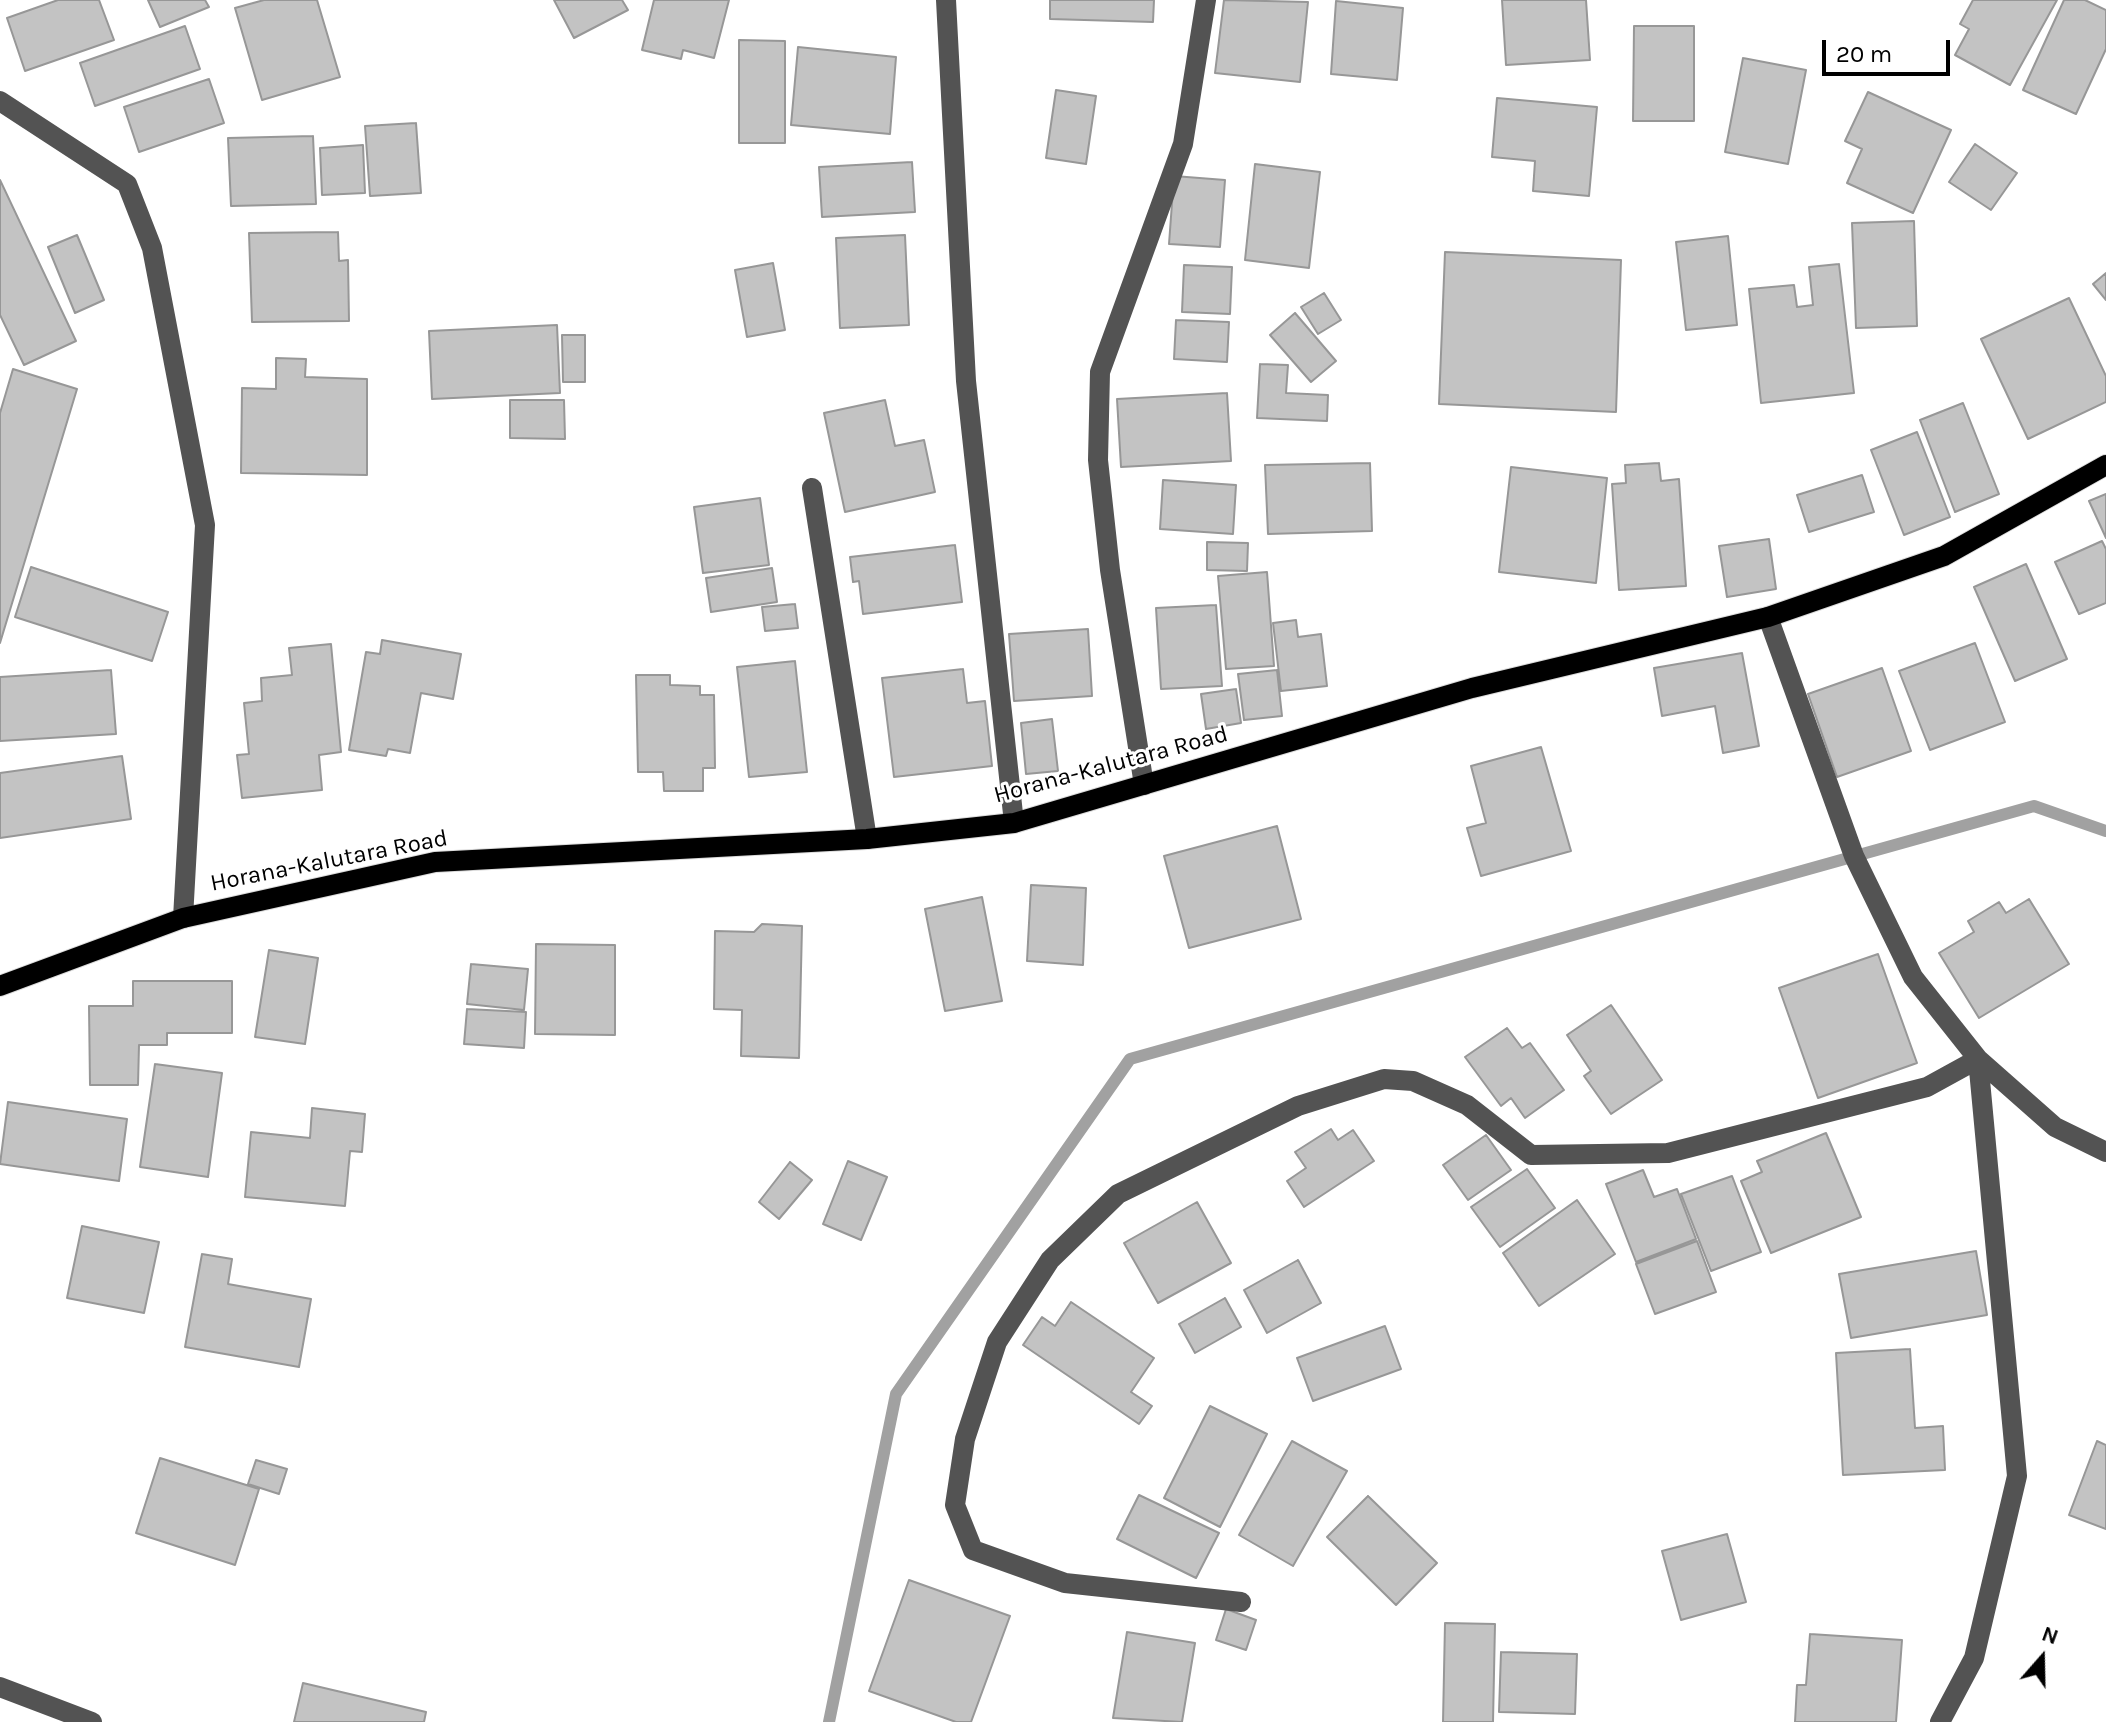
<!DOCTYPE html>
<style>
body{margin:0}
#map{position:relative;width:2106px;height:1722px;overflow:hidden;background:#fff;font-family:Karla,sans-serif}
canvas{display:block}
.north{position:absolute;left:2002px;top:1618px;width:80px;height:80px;-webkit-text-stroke:6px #fff;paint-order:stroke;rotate:20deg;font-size:22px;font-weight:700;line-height:32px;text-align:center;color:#000}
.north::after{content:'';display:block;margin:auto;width:28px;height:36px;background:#000;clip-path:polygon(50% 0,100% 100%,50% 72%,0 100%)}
.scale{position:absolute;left:1822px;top:40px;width:128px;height:36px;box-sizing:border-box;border:4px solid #000;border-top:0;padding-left:10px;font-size:24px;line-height:28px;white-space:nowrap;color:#000;-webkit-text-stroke:6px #fff;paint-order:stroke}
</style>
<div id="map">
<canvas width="2106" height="1722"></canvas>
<div class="north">N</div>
<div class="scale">20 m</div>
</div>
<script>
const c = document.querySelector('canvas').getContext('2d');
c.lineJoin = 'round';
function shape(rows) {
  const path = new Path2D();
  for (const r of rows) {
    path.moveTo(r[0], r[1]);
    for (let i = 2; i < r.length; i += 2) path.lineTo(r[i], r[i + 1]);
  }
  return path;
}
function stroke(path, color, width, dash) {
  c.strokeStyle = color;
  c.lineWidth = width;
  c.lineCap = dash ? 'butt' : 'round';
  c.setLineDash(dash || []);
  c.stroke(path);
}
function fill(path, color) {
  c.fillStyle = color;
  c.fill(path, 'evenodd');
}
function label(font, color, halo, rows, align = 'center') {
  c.font = font + ' Karla,sans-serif';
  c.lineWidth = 6;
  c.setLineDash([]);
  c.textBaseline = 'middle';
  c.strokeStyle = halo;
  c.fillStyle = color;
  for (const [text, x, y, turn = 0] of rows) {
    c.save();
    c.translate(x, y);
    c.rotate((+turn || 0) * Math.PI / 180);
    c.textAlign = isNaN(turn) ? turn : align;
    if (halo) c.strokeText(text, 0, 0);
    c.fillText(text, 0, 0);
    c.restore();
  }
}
const stream = shape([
 [829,1722,896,1394,1130,1059,2034,806,2106,831]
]);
const building = shape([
 [58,0,99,0,114,40,25,71,7,18,58,0],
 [148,0,205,0,209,7,160,27,148,0],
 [264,0,317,0,340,77,262,100,235,8,264,0],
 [554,0,622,0,628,10,574,38,554,0],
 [654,0,729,0,714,58,683,50,681,59,642,50,654,0],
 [1050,0,1154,0,1153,22,1050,19,1050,0],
 [1224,0,1308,2,1300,82,1215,73,1224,0],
 [1502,0,1586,0,1590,60,1506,65,1502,0],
 [1973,0,2057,0,2010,85,1955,55,1969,29,1960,24,1973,0],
 [2064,0,2085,0,2106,10,2106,49,2076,114,2023,90,2064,0],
 [1336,1,1403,8,1397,80,1331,74,1336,1],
 [185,26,200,69,95,106,80,63,185,26],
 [1634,26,1694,26,1694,121,1633,121,1634,26],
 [739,40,785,41,785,143,739,143,739,40],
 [798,47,896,57,890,134,791,125,798,47],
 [1743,58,1806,70,1788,164,1725,152,1743,58],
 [209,79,224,123,139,152,124,107,209,79],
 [1056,90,1096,96,1086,164,1046,158,1056,90],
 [1868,92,1951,130,1913,213,1847,183,1862,149,1845,141,1868,92],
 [1497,98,1597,107,1589,196,1533,191,1535,161,1492,157,1497,98],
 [416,123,421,193,370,196,365,126,416,123],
 [313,136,316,204,231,206,228,138,313,136],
 [1975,144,2017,173,1991,210,1949,182,1975,144],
 [363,145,365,193,322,195,320,148,363,145],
 [912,162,915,212,822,217,819,167,912,162],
 [1255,164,1320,172,1309,268,1245,260,1255,164],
 [1174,176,1225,180,1220,247,1169,244,1174,176],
 [0,180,76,341,24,365,0,315,0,180],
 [1914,221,1917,326,1856,328,1852,223,1914,221],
 [338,232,339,261,348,260,349,321,252,322,249,233,338,232],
 [77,235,104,300,75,313,48,247,77,235],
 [905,235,909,325,840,328,836,238,905,235],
 [1728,236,1737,325,1686,330,1676,242,1728,236],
 [1445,252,1621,260,1616,412,1439,404,1445,252],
 [773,263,785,330,747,337,735,270,773,263],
 [1839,264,1854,393,1761,403,1749,289,1794,285,1797,307,1813,305,1809,267,1839,264],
 [1184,265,1232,267,1230,314,1182,312,1184,265],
 [2106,273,2106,300,2093,284,2106,273],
 [1324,293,1341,320,1318,334,1301,307,1324,293],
 [2069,298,2106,376,2106,402,2028,439,1981,339,2069,298],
 [1295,313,1336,361,1311,382,1270,335,1295,313],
 [1176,320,1229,322,1227,362,1174,359,1176,320],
 [557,325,560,393,432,399,429,331,557,325],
 [562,335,585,335,585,382,563,382,562,335],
 [276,358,306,359,305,377,367,379,367,475,241,473,242,388,276,389,276,358],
 [1260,364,1288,365,1286,393,1328,395,1327,421,1257,418,1260,364],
 [13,369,77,389,0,643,0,413,13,369],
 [1227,393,1231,461,1121,467,1117,399,1227,393],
 [510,400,564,400,565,439,510,438,510,400],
 [885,400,895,446,924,440,935,492,845,512,824,413,885,400],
 [1963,403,1999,494,1955,512,1920,420,1963,403],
 [1917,432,1950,517,1904,535,1871,450,1917,432],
 [1370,463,1372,531,1268,534,1265,465,1370,463],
 [1659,463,1661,481,1679,479,1686,586,1619,590,1612,484,1626,483,1625,465,1659,463],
 [1511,467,1607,478,1596,583,1499,572,1511,467],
 [1862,475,1874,512,1809,532,1797,495,1862,475],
 [1163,480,1236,485,1233,534,1160,529,1163,480],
 [2106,494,2106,538,2089,501,2106,494],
 [760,498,769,565,703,573,694,507,760,498],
 [1769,539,1776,589,1727,597,1719,546,1769,539],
 [2102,541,2106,549,2106,603,2079,614,2055,562,2102,541],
 [1207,542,1248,543,1247,571,1207,570,1207,542],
 [955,545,962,602,863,614,859,581,853,582,850,557,955,545],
 [2026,564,2067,659,2015,681,1974,587,2026,564],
 [31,567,168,612,152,661,15,617,31,567],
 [772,568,777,602,711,612,706,578,772,568],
 [1267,572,1274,666,1226,669,1218,576,1267,572],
 [795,604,798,628,765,631,762,607,795,604],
 [1216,605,1222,686,1161,689,1156,608,1216,605],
 [1296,620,1298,637,1321,634,1327,686,1281,691,1273,623,1296,620],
 [1088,629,1092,696,1014,701,1009,634,1088,629],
 [382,640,461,654,453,699,421,693,410,753,388,749,386,756,349,750,366,652,380,654,382,640],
 [1975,643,2005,722,1930,750,1899,671,1975,643],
 [331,644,341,752,319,755,322,790,242,798,237,755,249,754,244,703,262,701,261,678,292,675,289,648,331,644],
 [1742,653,1759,746,1723,753,1715,706,1662,716,1654,668,1742,653],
 [795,661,807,772,749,777,737,667,795,661],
 [1882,668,1911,751,1837,777,1808,694,1882,668],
 [963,669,967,703,985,701,992,766,894,777,882,678,963,669],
 [111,670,116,734,0,741,0,677,111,670],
 [1277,670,1282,716,1244,720,1238,674,1277,670],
 [636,675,670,675,670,685,700,686,700,695,714,695,715,768,703,768,703,791,664,791,663,772,638,772,636,675],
 [1236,689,1241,723,1206,729,1201,694,1236,689],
 [1052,719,1058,771,1026,774,1021,723,1052,719],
 [1541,747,1571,851,1481,876,1467,828,1486,823,1471,766,1541,747],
 [122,756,131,819,0,838,0,773,122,756],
 [1277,826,1301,919,1189,948,1164,856,1277,826],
 [1031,885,1086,888,1083,965,1027,961,1031,885],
 [982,897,1002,1001,945,1011,925,909,982,897],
 [2029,899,2069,964,1979,1018,1939,953,1974,932,1968,921,1999,902,2006,913,2029,899],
 [762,924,802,926,799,1058,741,1056,742,1010,714,1009,715,931,754,932,762,924],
 [536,944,615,945,615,1035,535,1034,536,944],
 [269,950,318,958,305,1044,255,1037,269,950],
 [1878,954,1917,1063,1818,1098,1779,988,1878,954],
 [471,964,528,969,524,1010,467,1004,471,964],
 [133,981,232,981,232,1033,167,1033,167,1045,139,1045,138,1085,90,1085,89,1006,133,1006,133,981],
 [1611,1005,1662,1080,1611,1114,1584,1076,1591,1071,1567,1035,1611,1005],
 [467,1009,526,1012,524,1048,464,1044,467,1009],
 [1507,1028,1522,1048,1530,1043,1564,1090,1525,1118,1511,1098,1501,1106,1465,1057,1507,1028],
 [155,1064,222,1073,208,1177,140,1167,155,1064],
 [8,1102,127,1119,119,1181,0,1164,8,1102],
 [312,1108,365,1114,362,1152,350,1151,345,1206,245,1197,251,1132,310,1138,312,1108],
 [1331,1129,1338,1140,1353,1130,1374,1161,1304,1207,1287,1181,1306,1168,1295,1152,1331,1129],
 [1826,1133,1861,1217,1771,1253,1741,1181,1762,1172,1757,1161,1826,1133],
 [1486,1135,1511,1170,1468,1200,1443,1165,1486,1135],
 [848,1161,887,1177,861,1240,823,1224,848,1161],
 [790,1162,812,1180,779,1219,759,1202,790,1162],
 [1527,1169,1555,1208,1500,1247,1471,1207,1527,1169],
 [1643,1170,1654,1197,1677,1189,1696,1239,1636,1262,1606,1184,1643,1170],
 [1732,1176,1761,1252,1711,1271,1681,1194,1732,1176],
 [1577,1200,1615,1254,1539,1306,1503,1253,1577,1200],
 [1197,1202,1231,1263,1158,1303,1124,1243,1197,1202],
 [82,1226,159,1242,144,1313,67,1298,82,1226],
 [1697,1241,1716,1292,1655,1314,1636,1264,1697,1241],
 [1976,1251,1987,1315,1851,1338,1839,1274,1976,1251],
 [202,1254,232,1259,228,1284,311,1299,299,1367,185,1347,202,1254],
 [1298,1260,1321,1303,1267,1333,1244,1290,1298,1260],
 [1225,1298,1241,1327,1195,1353,1179,1324,1225,1298],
 [1071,1302,1154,1358,1131,1392,1152,1406,1139,1424,1023,1345,1042,1317,1055,1326,1071,1302],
 [1385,1326,1401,1369,1313,1401,1297,1358,1385,1326],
 [1910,1349,1915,1428,1943,1426,1945,1470,1843,1475,1836,1353,1910,1349],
 [1210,1406,1267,1434,1220,1527,1164,1498,1210,1406],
 [1292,1441,1347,1471,1293,1566,1239,1535,1292,1441],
 [2097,1441,2106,1445,2106,1529,2069,1515,2097,1441],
 [160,1458,259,1489,235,1565,136,1533,160,1458],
 [256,1460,287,1469,279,1494,248,1484,256,1460],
 [1139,1495,1219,1533,1196,1578,1117,1539,1139,1495],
 [1368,1496,1437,1563,1396,1605,1327,1537,1368,1496],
 [1727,1534,1746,1602,1681,1620,1662,1551,1727,1534],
 [909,1580,1010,1616,971,1722,956,1722,869,1691,909,1580],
 [1226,1609,1256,1620,1246,1650,1216,1640,1226,1609],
 [1445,1623,1495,1624,1493,1722,1443,1722,1445,1623],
 [1127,1632,1195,1643,1182,1722,1113,1718,1127,1632],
 [1810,1634,1902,1640,1896,1722,1795,1722,1797,1685,1806,1685,1810,1634],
 [1501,1652,1577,1654,1575,1714,1499,1712,1501,1652],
 [303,1683,426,1712,424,1722,294,1722,303,1683]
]);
const minor = shape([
 [946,0,966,381,1014,823],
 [0,101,127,184,152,248,205,525,183,918],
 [812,488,867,839],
 [1768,617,1854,856,1913,977,1978,1059,2055,1127,2106,1152],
 [1144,785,1110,570,1098,460,1100,372,1183,144,1206,0],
 [1241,1602,1065,1583,973,1550,955,1505,965,1439,997,1342,1050,1260,1118,1194,1298,1106,1384,1079,1413,1081,1467,1105,1531,1155,1668,1153,1927,1087,1978,1059,2017,1476,1974,1658,1940,1722],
 [0,1687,92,1722]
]);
const major = shape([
 [0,986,183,918,435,862,867,839,1014,823,1472,688,1768,617,1944,556,2106,465]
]);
const streetNames = [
 ["Horana-Kalutara Road",1111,765,-15],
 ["Horana-Kalutara Road",329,861,-11]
];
stroke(stream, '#a1a1a1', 12);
fill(building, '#c3c3c3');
stroke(building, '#979797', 2);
stroke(major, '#dbdbdb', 22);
stroke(minor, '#535353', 20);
stroke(major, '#000', 20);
label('24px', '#000', '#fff', streetNames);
</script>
